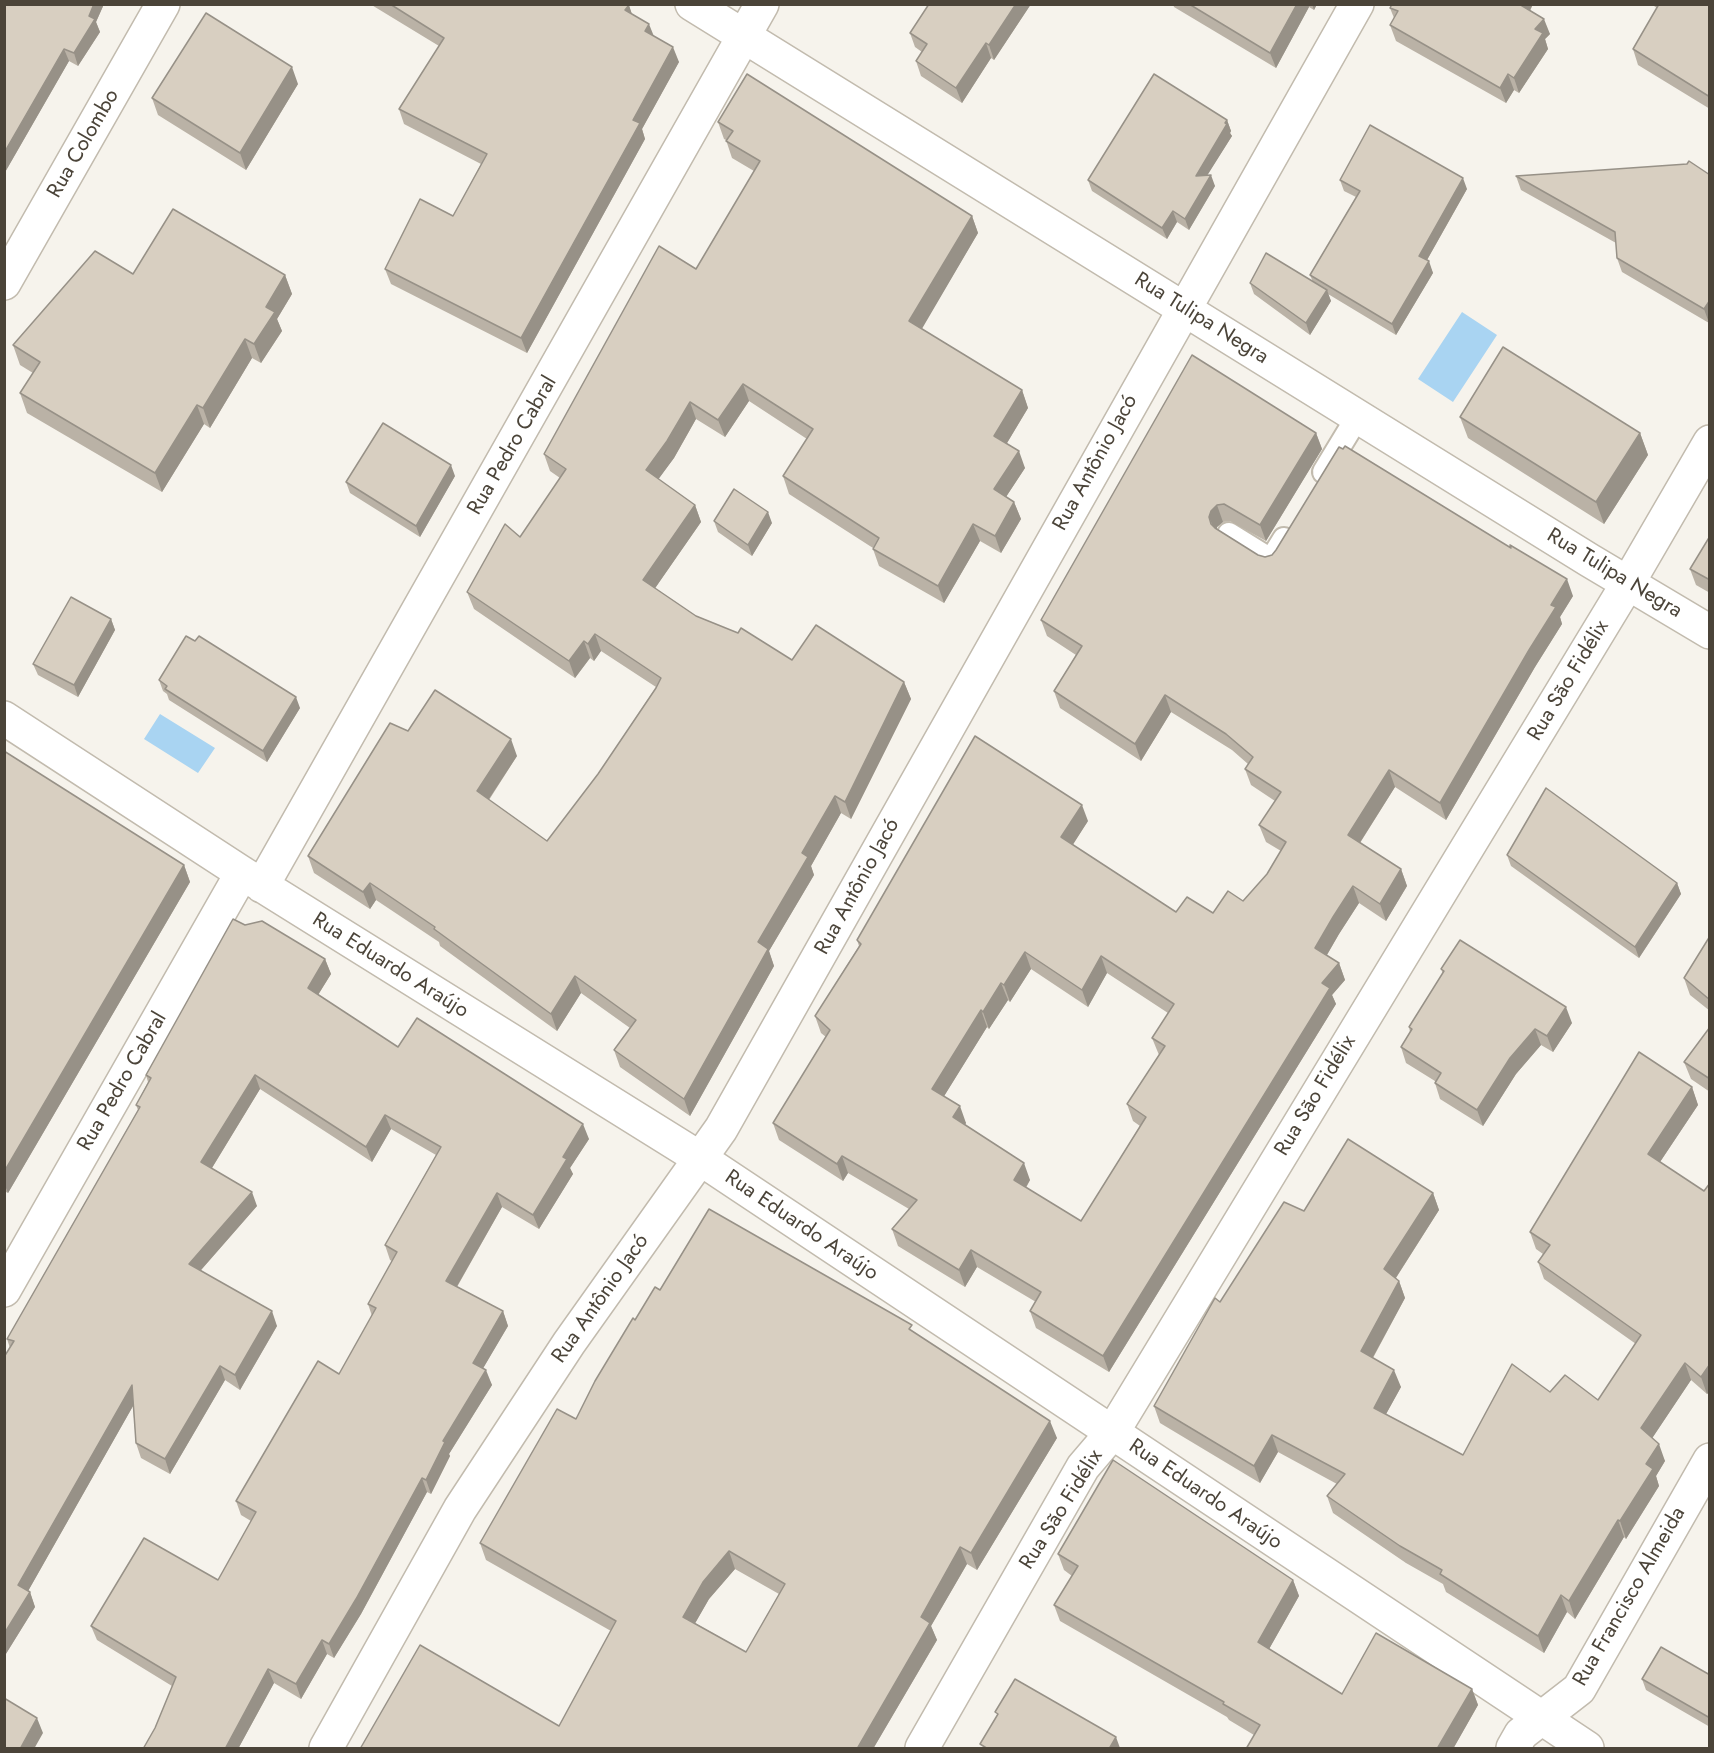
<!DOCTYPE html>
<meta charset="utf-8">
<style>
body{margin:0}
#map{position:relative;width:1714px;height:1753px;overflow:hidden;background:#f6f3ec;font-family:Jost,sans-serif}
canvas{display:block}
.frame{position:absolute;inset:0;border:6px solid #4b4439;pointer-events:none}
</style>
<div id="map">
<canvas width="1714" height="1753"></canvas>
<div class="frame"></div>
</div>
<script>
const c = document.querySelector('canvas').getContext('2d');
c.lineJoin = 'round';
function fill(path, color) {
  c.fillStyle = color;
  c.fill(path, 'evenodd');
}
function shape(rows) {
  const path = new Path2D();
  for (const r of rows) {
    path.moveTo(r[0], r[1]);
    for (let i = 2; i < r.length; i += 2) path.lineTo(r[i], r[i + 1]);
  }
  return path;
}
function stroke(path, color, width, dash) {
  c.strokeStyle = color;
  c.lineWidth = width;
  c.lineCap = dash ? 'butt' : 'round';
  c.setLineDash(dash || []);
  c.stroke(path);
}
function label(font, color, halo, rows, align = 'center') {
  c.font = font + ' Jost,sans-serif';
  c.lineWidth = 6;
  c.setLineDash([]);
  c.textBaseline = 'middle';
  c.strokeStyle = halo;
  c.fillStyle = color;
  for (const [text, x, y, turn = 0] of rows) {
    c.save();
    c.translate(x, y);
    c.rotate((+turn || 0) * Math.PI / 180);
    c.textAlign = isNaN(turn) ? turn : align;
    if (halo) c.strokeText(text, 0, 0);
    c.fillText(text, 0, 0);
    c.restore();
  }
}
const water = shape([
 [1462,312,1497,335,1453,402,1418,379],
 [160,714,215,748,198,773,144,739]
]);
const lane = shape([
 [1324,472,1358,416],
 [1229,534,1271,560,1284,539]
]);
const street = shape([
 [692,4,1589,560,1710,632],
 [4,283,163,4],
 [4,718,242,873,701,1159,1587,1748],
 [262,886,762,4],
 [4,1290,242,873],
 [326,1748,460,1509,569,1343,721,1129,1357,4],
 [922,1748,1083,1467,1112,1433,1628,583,1710,442],
 [1513,1748,1521,1734,1579,1689,1710,1460]
]);
const wall = shape([
 [4,4,104,4,96,22,100,32,78,66,69,61,4,174],
 [370,4,628,4,632,14,679,62,642,129,645,139,527,353,391,284,385,269,453,216,481,164,404,124,399,109,439,46],
 [1031,4,994,60,991,58,962,103,921,76,916,61,922,52,915,47,910,33],
 [1173,4,1317,4,1314,10,1309,7,1276,68,1174,7],
 [1392,4,1533,4,1530,11,1550,34,1545,39,1548,49,1519,93,1514,90,1506,103,1396,41,1390,25,1394,18,1390,8],
 [1651,4,1710,4,1710,109,1638,65,1633,49,1657,8],
 [298,84,246,170,158,115,152,98],
 [1227,120,1231,131,1230,133,1232,136,1207,175,1215,186,1189,230,1177,222,1167,239,1092,191,1088,180],
 [718,122,972,216,978,233,921,329,1022,390,1028,408,1007,443,1025,468,1006,497,1014,502,1021,519,1001,553,980,541,944,603,879,566,873,549,873,548,789,494,783,476,807,439,749,401,725,437,696,419,674,458,658,479,695,505,701,522,655,588,696,616,792,660,904,682,911,699,851,819,841,813,811,866,814,875,769,951,774,966,690,1116,620,1067,614,1050,630,1028,581,993,557,1031,440,946,439,942,376,900,370,909,314,873,308,856,408,731,517,756,489,800,547,841,598,774,656,687,601,651,594,661,590,658,575,678,474,609,467,592,520,537,560,478,550,471,544,454,696,269,754,171,732,158,726,140,724,139],
 [1710,175,1709,323,1622,272,1617,258,1616,243,1521,190,1516,176],
 [1340,180,1467,189,1427,260,1433,273,1396,335,1328,294,1331,301,1310,335,1254,294,1250,283,1313,282,1310,275,1356,197,1344,191],
 [133,274,285,275,292,294,277,319,282,331,261,363,252,358,210,428,204,424,162,492,27,413,20,393,33,373,20,365,13,345],
 [1460,417,1640,433,1648,455,1604,524,1468,438],
 [1316,433,1322,449,1266,541,1230,521,1223,522,1217,527,1217,529,1258,555,1265,557,1573,596,1560,617,1562,624,1535,667,1446,820,1395,787,1360,843,1401,869,1407,886,1386,921,1359,903,1339,934,1327,955,1339,963,1345,980,1332,995,1336,1004,1109,1372,1036,1328,1030,1311,1036,1302,977,1267,965,1287,898,1246,892,1229,909,1209,848,1173,843,1181,779,1140,773,1123,826,1037,821,1033,815,1016,859,946,857,940,1088,821,1072,845,1176,912,1213,913,1243,901,1267,874,1281,851,1266,842,1259,825,1275,801,1251,785,1245,769,1248,764,1232,750,1171,712,1141,761,1060,708,1054,691,1076,655,1047,636,1041,620],
 [1031,969,1088,1007,1107,973,1168,1013,1152,1038,1159,1055,1127,1104,1133,1121,1140,1126,1081,1221,1026,1188,1030,1180,965,1125,966,1123,944,1096,987,1027,989,1029,1008,1000,1010,1002],
 [455,476,420,537,350,493,346,482],
 [714,521,772,523,752,556,718,532],
 [1710,536,1710,593,1696,585,1690,569],
 [111,619,115,630,78,697,38,675,33,664],
 [159,680,300,708,267,762,169,700,167,694,163,691],
 [4,751,184,865,190,882,8,1193,4,1191],
 [1507,855,1677,883,1681,894,1639,958,1511,866],
 [245,925,325,959,331,974,318,995,398,1047,589,1139,570,1168,573,1174,539,1229,502,1207,457,1287,503,1311,508,1326,483,1368,492,1385,449,1454,450,1456,431,1494,427,1492,361,1614,334,1658,327,1654,301,1699,274,1683,238,1749,143,1749,155,1728,172,1686,97,1640,91,1626,218,1580,251,1521,241,1515,236,1501,339,1374,372,1316,368,1304,392,1261,390,1260,385,1245,436,1155,391,1129,372,1162,260,1089,212,1168,257,1206,201,1270,277,1326,240,1390,225,1380,170,1474,141,1458,136,1443,133,1406,28,1591,30,1592,35,1607,4,1657,10,1348,7,1339,138,1110,136,1105,148,1082,146,1075],
 [1710,936,1710,1011,1690,995,1684,978],
 [1441,969,1572,1023,1553,1052,1541,1045,1516,1074,1483,1126,1440,1099,1435,1083,1435,1081,1406,1063,1401,1047,1410,1032,1409,1027,1443,974],
 [1710,1027,1710,1092,1691,1079,1684,1062],
 [1692,1087,1698,1105,1660,1162,1704,1191,1710,1183,1710,1391,1707,1394,1691,1380,1652,1438,1665,1461,1656,1476,1659,1486,1626,1539,1624,1537,1575,1619,1567,1612,1544,1653,1446,1592,1443,1584,1406,1563,1333,1513,1327,1496,1337,1484,1278,1452,1260,1483,1160,1423,1154,1406,1220,1302,1304,1211,1433,1193,1439,1210,1396,1278,1399,1281,1405,1298,1373,1358,1401,1387,1386,1414,1463,1455,1550,1392,1598,1400,1636,1344,1544,1279,1538,1262,1543,1254,1536,1249,1530,1232],
 [660,1290,914,1332,1057,1438,977,1570,967,1564,931,1626,937,1640,873,1749,360,1749,559,1726,611,1631,486,1560,480,1543,576,1419,635,1320],
 [735,1569,779,1594,746,1652,695,1623,709,1599],
 [1058,1554,1293,1580,1299,1596,1269,1649,1342,1694,1472,1689,1478,1705,1453,1749,1246,1749,1254,1735,1229,1720,1227,1717,1060,1621,1054,1605,1072,1576,1064,1570],
 [1710,1675,1710,1727,1646,1690,1642,1679]
]);
const shadedWall = shape([
 [94,4,104,4,96,22,100,32,78,66,74,53],
 [1016,4,1031,4,994,60,989,45],
 [1297,4,1308,4,1309,7,1276,68,1270,53],
 [1312,4,1317,4,1314,10],
 [1533,4,1525,20,1519,5],
 [629,5,634,21,625,10],
 [1544,19,1550,34,1545,39,1548,49,1519,93,1514,78,1535,29],
 [649,24,655,39,645,31],
 [986,43,991,58,962,103,956,88],
 [673,47,679,62,642,129,645,139,527,353,521,338,633,120],
 [64,49,69,61,4,174,4,153],
 [292,67,298,84,246,170,240,153],
 [1508,74,1514,90,1506,103,1500,88],
 [1227,120,1231,131,1230,133,1232,136,1200,187,1196,176],
 [1211,175,1215,186,1189,230,1185,219],
 [1463,178,1467,189,1423,267,1419,256],
 [1173,211,1177,222,1167,239,1162,228],
 [972,216,978,233,916,339,909,321],
 [1429,261,1433,273,1396,335,1392,324],
 [285,275,292,294,277,319,282,331,261,363,254,344,266,307],
 [1327,290,1331,301,1310,335,1306,323],
 [1710,300,1709,323,1704,309],
 [245,339,252,358,210,428,203,408],
 [743,384,749,401,725,437,718,420],
 [1022,390,1028,408,1001,453,994,436],
 [690,402,696,419,674,458,652,488,646,470],
 [197,405,204,424,162,492,155,473],
 [1316,433,1322,449,1266,541,1260,525],
 [1640,433,1648,455,1604,524,1596,502],
 [1019,451,1025,468,1000,506,994,489],
 [451,465,455,476,420,537,416,526],
 [1014,502,1021,519,1001,553,995,536],
 [695,505,701,522,649,597,643,580],
 [1217,505,1223,522,1217,527,1216,534,1209,517,1211,511],
 [768,512,772,523,752,556,748,545],
 [973,524,980,541,944,603,938,586],
 [1567,579,1573,596,1560,617,1562,624,1535,667,1446,820,1440,803,1551,605],
 [111,619,115,630,78,697,74,685],
 [595,634,601,651,594,661,588,644],
 [584,641,590,658,575,678,569,661],
 [904,682,911,699,851,819,845,802],
 [1165,695,1171,712,1141,761,1135,744],
 [296,697,300,708,267,762,263,751],
 [511,739,517,756,483,808,477,791],
 [1389,770,1395,787,1354,852,1348,835],
 [835,796,841,813,811,866,814,875,769,951,774,966,690,1116,684,1099,758,942,802,853],
 [1082,805,1088,821,1067,854,1061,837],
 [184,865,190,882,8,1193,4,1183,4,1172],
 [1401,869,1407,886,1386,921,1380,904],
 [370,883,376,900,370,909,363,892],
 [1677,883,1681,894,1639,958,1635,947],
 [1353,886,1359,903,1339,934,1321,965,1315,948,1333,917],
 [1025,952,1031,969,1010,1002,1004,985],
 [1101,956,1107,973,1088,1007,1082,990],
 [325,959,331,974,313,1003,308,988],
 [1339,963,1345,980,1332,995,1336,1004,1109,1372,1103,1356,1322,983],
 [575,976,581,993,557,1031,551,1014],
 [1001,983,1008,1000,989,1029,983,1012],
 [1566,1007,1572,1023,1553,1052,1547,1036],
 [981,1010,987,1027,938,1106,932,1089],
 [1535,1029,1541,1045,1516,1074,1483,1126,1477,1110,1510,1058],
 [255,1075,260,1089,207,1176,201,1162],
 [1692,1087,1698,1105,1654,1171,1648,1154],
 [960,1106,966,1123,959,1134,953,1117],
 [385,1115,391,1129,372,1162,366,1147],
 [583,1124,589,1139,570,1168,573,1174,539,1229,533,1215,563,1157],
 [842,1156,848,1173,843,1181,837,1164],
 [1024,1163,1030,1180,1020,1197,1014,1180],
 [252,1192,257,1206,194,1278,189,1264],
 [497,1193,502,1207,452,1295,446,1281],
 [1433,1193,1439,1210,1390,1287,1384,1269],
 [971,1250,977,1267,965,1287,959,1270],
 [1399,1281,1405,1298,1367,1368,1361,1351],
 [272,1311,277,1326,240,1390,235,1375],
 [503,1311,508,1326,478,1377,473,1363],
 [1685,1363,1691,1380,1647,1446,1641,1428],
 [1710,1364,1710,1391,1707,1394,1701,1377],
 [220,1366,225,1380,170,1474,165,1459],
 [486,1370,492,1385,449,1454,450,1456,431,1494,426,1480,443,1441],
 [1394,1370,1401,1387,1380,1425,1374,1408],
 [132,1385,137,1399,23,1600,18,1585],
 [1050,1421,1057,1438,977,1570,971,1553],
 [1272,1435,1278,1452,1260,1483,1254,1466],
 [1659,1444,1665,1461,1656,1476,1659,1486,1626,1539,1620,1521,1646,1464],
 [422,1478,427,1492,361,1614,334,1658,329,1644],
 [1618,1520,1624,1537,1575,1619,1569,1601],
 [960,1547,967,1564,931,1626,937,1640,873,1749,857,1749,921,1617],
 [729,1551,735,1569,709,1599,689,1634,683,1617,703,1582],
 [1293,1580,1299,1596,1264,1658,1258,1642],
 [30,1592,35,1607,4,1657,4,1634],
 [1561,1595,1567,1612,1544,1653,1538,1636],
 [322,1640,327,1654,301,1699,296,1684],
 [268,1669,274,1683,238,1749,225,1749],
 [1472,1689,1478,1705,1453,1749,1437,1749],
 [37,1718,43,1733,34,1749,20,1749],
 [1116,1737,1120,1748,1109,1749]
]);
const building = shape([
 [4,4,94,4,89,16,95,19,74,53,64,49,4,153,4,4],
 [390,4,628,4,629,5,625,10,649,24,645,31,673,47,633,120,640,123,521,338,385,269,420,199,453,216,487,154,399,109,444,38,390,4],
 [929,4,1016,4,989,45,986,43,956,88,916,61,927,44,910,33,929,4],
 [1189,4,1297,4,1270,53,1189,4],
 [1392,4,1519,4,1544,19,1535,29,1543,33,1514,78,1508,74,1500,88,1390,25,1398,11,1390,8,1392,4],
 [1659,4,1710,4,1710,97,1633,49,1659,4],
 [206,13,292,67,240,153,152,98,206,13],
 [747,74,972,216,909,321,1022,390,994,436,1019,451,994,489,1014,502,995,536,973,524,938,586,873,549,879,538,783,476,813,429,743,384,718,420,690,402,667,441,646,470,695,505,643,580,696,616,738,633,741,628,792,660,816,625,904,682,845,802,835,796,802,853,808,857,758,942,768,949,684,1099,614,1050,636,1020,575,976,551,1014,434,929,435,927,370,883,363,892,308,856,390,723,408,731,435,690,511,739,477,791,547,841,598,774,656,688,661,678,595,634,588,644,584,641,569,661,467,592,505,524,520,537,566,469,544,454,659,246,696,269,760,161,726,141,733,131,718,122,747,74],
 [1154,74,1227,120,1225,123,1227,124,1196,176,1211,175,1185,219,1173,211,1162,228,1088,180,1154,74],
 [1370,125,1463,178,1419,256,1429,261,1392,324,1310,275,1360,191,1340,180,1370,125],
 [1689,161,1710,175,1710,300,1704,309,1617,258,1615,232,1516,176,1687,164,1689,161],
 [173,209,285,275,266,307,275,312,254,344,245,339,203,408,197,405,155,473,20,393,40,362,13,345,95,251,133,274,173,209],
 [1266,253,1327,290,1306,323,1250,283,1266,253],
 [1503,347,1640,433,1596,502,1460,417,1503,347],
 [1192,355,1316,433,1260,525,1224,504,1217,505,1211,511,1209,517,1211,524,1215,528,1258,555,1265,557,1272,555,1276,550,1339,447,1343,449,1345,446,1511,548,1510,545,1567,579,1551,605,1556,607,1529,650,1440,803,1389,770,1348,835,1401,869,1380,904,1353,886,1333,917,1315,948,1339,963,1322,983,1330,988,1103,1356,1030,1311,1041,1292,971,1250,959,1270,892,1229,917,1200,842,1156,837,1164,773,1123,830,1030,815,1016,861,944,857,940,975,736,1082,805,1061,837,1176,912,1187,897,1213,913,1228,891,1243,901,1267,874,1286,842,1259,825,1281,792,1245,769,1253,757,1226,734,1165,695,1135,744,1054,691,1082,646,1041,620,1192,355],
 [1025,952,1082,990,1101,956,1174,1004,1152,1038,1165,1046,1127,1104,1146,1117,1081,1221,1014,1180,1024,1163,953,1117,960,1106,932,1089,981,1010,983,1012,1001,983,1004,985,1025,952],
 [383,423,451,465,416,526,346,482,383,423],
 [734,489,768,512,748,545,714,521,734,489],
 [1710,536,1710,580,1690,569,1710,536],
 [71,597,111,619,74,685,33,664,71,597],
 [186,636,195,641,199,636,296,697,263,751,165,689,167,686,159,680,186,636],
 [4,751,184,865,4,1172,4,751],
 [1546,788,1677,883,1635,947,1507,855,1546,788],
 [233,919,245,925,262,921,325,959,308,988,398,1047,417,1018,583,1124,563,1157,567,1159,533,1215,497,1193,446,1281,503,1311,473,1363,486,1370,443,1441,445,1442,426,1480,422,1478,356,1599,329,1644,322,1640,296,1684,268,1669,225,1749,143,1749,155,1728,176,1677,91,1626,144,1538,218,1580,256,1512,236,1501,318,1361,339,1374,376,1308,368,1304,397,1252,385,1245,441,1147,385,1115,366,1147,255,1075,201,1162,252,1192,189,1264,272,1311,235,1375,220,1366,165,1459,136,1443,132,1385,18,1585,30,1592,4,1634,4,1357,14,1341,7,1339,140,1107,136,1105,151,1078,146,1075,233,919],
 [1710,936,1710,1000,1684,978,1710,936],
 [1460,940,1566,1007,1547,1036,1535,1029,1510,1058,1477,1110,1435,1083,1441,1073,1401,1047,1412,1029,1409,1027,1444,971,1441,969,1460,940],
 [1710,1027,1710,1079,1684,1062,1710,1027],
 [1639,1052,1692,1087,1648,1154,1704,1191,1710,1183,1710,1364,1701,1377,1685,1363,1641,1428,1659,1444,1646,1464,1653,1469,1620,1521,1618,1520,1569,1601,1561,1595,1538,1636,1440,1574,1442,1570,1400,1546,1327,1496,1345,1474,1272,1435,1254,1466,1154,1406,1215,1298,1220,1302,1284,1202,1304,1211,1348,1139,1433,1193,1384,1269,1399,1281,1361,1351,1394,1370,1374,1408,1463,1455,1512,1364,1550,1392,1565,1375,1598,1400,1641,1335,1538,1262,1550,1245,1530,1232,1639,1052],
 [709,1209,912,1325,909,1329,1050,1421,971,1553,960,1547,921,1617,930,1623,857,1749,360,1749,420,1645,559,1726,616,1621,480,1543,557,1409,576,1419,595,1381,633,1318,635,1320,655,1287,660,1290,709,1209],
 [729,1551,785,1584,746,1652,683,1617,703,1582,729,1551],
 [1113,1460,1293,1580,1258,1642,1342,1694,1376,1633,1472,1689,1437,1749,1246,1749,1260,1725,1223,1704,1224,1702,1054,1605,1078,1566,1058,1554,1113,1460],
 [1661,1647,1710,1675,1710,1718,1642,1679,1661,1647],
 [1015,1679,1116,1737,1109,1749,988,1749,980,1744,998,1714,995,1712,1015,1679],
 [4,1698,37,1718,20,1749,4,1749,4,1698]
]);
const streetNames = [
 ["Rua Colombo",84,144,-60],
 ["Rua Tulipa Negra",1201,319,32],
 ["Rua Pedro Cabral",513,446,-60],
 ["Rua Antônio Jacó",1096,463,-61],
 ["Rua Tulipa Negra",1614,574,31],
 ["Rua São Fidélix",1569,681,-59],
 ["Rua Antônio Jacó",858,887,-61],
 ["Rua Eduardo Araújo",390,966,32],
 ["Rua Pedro Cabral",123,1082,-60],
 ["Rua São Fidélix",1316,1096,-59],
 ["Rua Eduardo Araújo",801,1226,34],
 ["Rua Antônio Jacó",601,1299,-55],
 ["Rua Eduardo Araújo",1205,1495,34],
 ["Rua São Fidélix",1062,1510,-58],
 ["Rua Francisco Almeida",1630,1597,-60]
];
fill(water, '#a9d4f2');
stroke(lane, '#c2bbae', 26);
stroke(street, '#c2bbae', 36);
stroke(lane, '#fff', 22);
stroke(street, '#fff', 33);
fill(wall, '#bab2a6');
fill(shadedWall, '#979187');
fill(building, '#d8cfc1');
stroke(building, '#979187', 1.5);
label('21px', '#4b4439', '#fff', streetNames);
</script>
